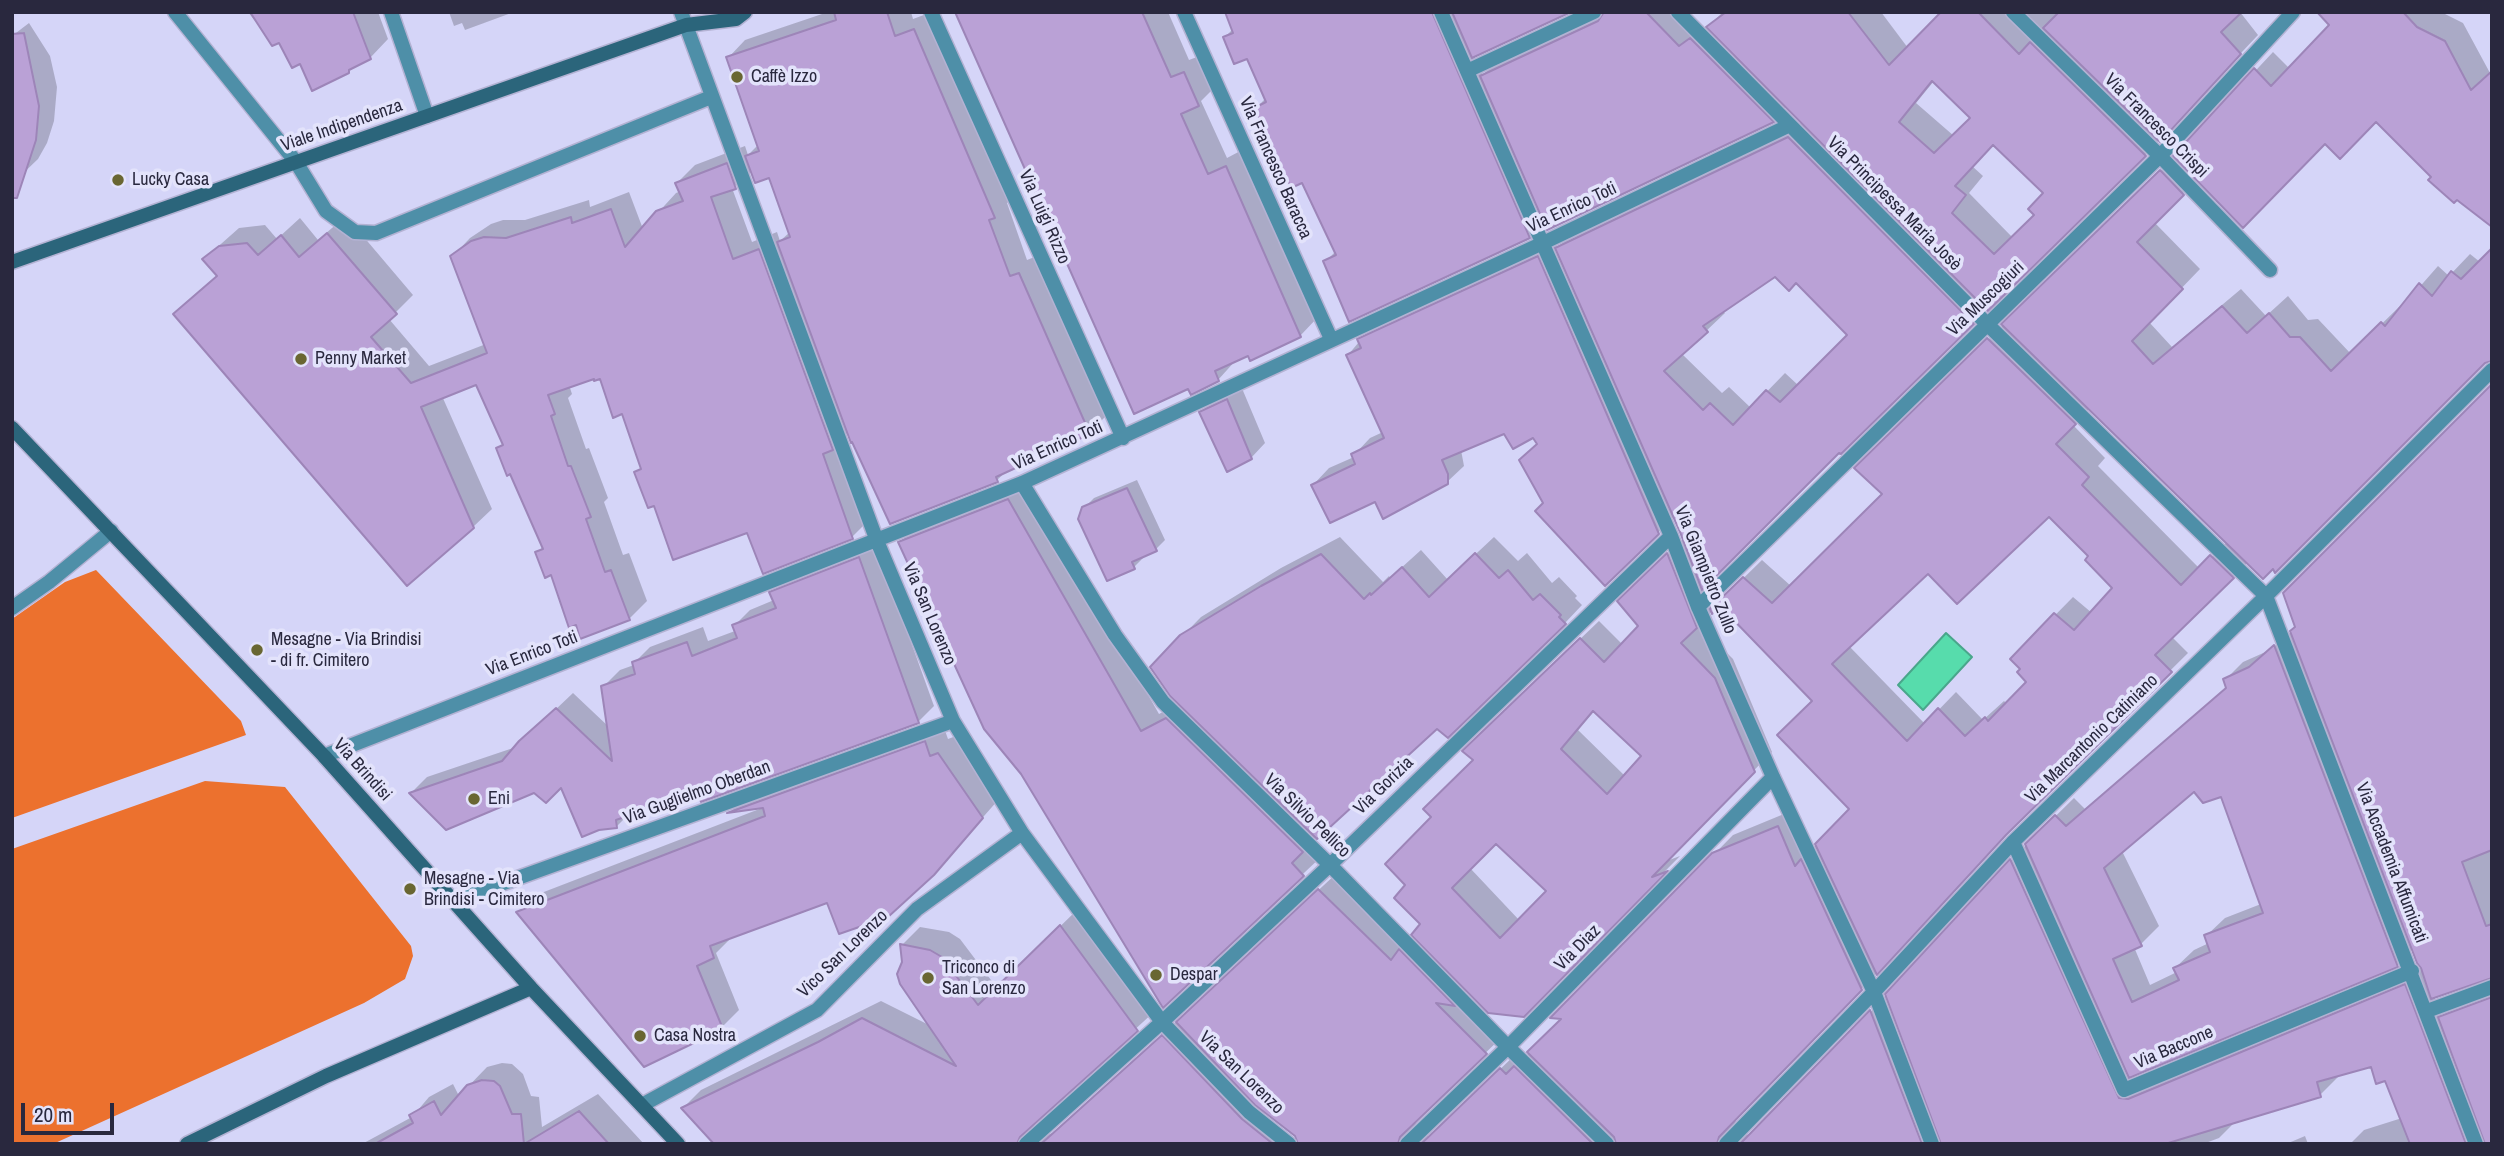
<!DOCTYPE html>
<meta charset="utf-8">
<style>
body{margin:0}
#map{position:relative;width:2504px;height:1156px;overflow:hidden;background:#d5d5f8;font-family:"Archivo Narrow",sans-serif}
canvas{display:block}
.frame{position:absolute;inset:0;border:14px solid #29283e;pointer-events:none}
.scale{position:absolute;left:21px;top:1103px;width:93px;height:32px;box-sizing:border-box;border:4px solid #29283e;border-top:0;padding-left:9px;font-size:21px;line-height:24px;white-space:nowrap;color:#29283e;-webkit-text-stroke:5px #e3e3fb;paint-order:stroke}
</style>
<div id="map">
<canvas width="2504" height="1156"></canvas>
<div class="frame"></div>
<div class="scale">20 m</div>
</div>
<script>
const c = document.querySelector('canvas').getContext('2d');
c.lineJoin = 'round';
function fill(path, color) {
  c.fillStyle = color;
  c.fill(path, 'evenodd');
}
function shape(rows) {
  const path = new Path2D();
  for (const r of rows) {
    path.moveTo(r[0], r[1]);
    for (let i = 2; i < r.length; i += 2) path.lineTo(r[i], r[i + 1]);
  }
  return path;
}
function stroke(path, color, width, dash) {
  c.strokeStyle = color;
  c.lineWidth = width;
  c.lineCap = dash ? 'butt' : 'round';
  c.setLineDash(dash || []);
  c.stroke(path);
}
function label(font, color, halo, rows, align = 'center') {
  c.font = font + ' "Archivo Narrow",sans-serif';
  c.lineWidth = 7;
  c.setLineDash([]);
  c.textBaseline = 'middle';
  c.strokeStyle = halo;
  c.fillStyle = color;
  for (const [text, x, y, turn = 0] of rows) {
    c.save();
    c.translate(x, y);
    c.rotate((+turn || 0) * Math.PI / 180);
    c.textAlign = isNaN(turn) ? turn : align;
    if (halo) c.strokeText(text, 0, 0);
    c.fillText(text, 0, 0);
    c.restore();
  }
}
const forest = shape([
 [96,570,241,721,246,735,12,818,12,619,65,582],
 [205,781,285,787,411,946,413,956,405,979,364,1003,53,1144,12,1144,12,849]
]);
const water = shape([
 [1946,633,1972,657,1923,710,1898,685,1946,633]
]);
const shadow = shape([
 [248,12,378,12,388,39,370,58,354,65,348,72,300,62,280,40,273,44],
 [449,12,514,12,465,30,462,23,454,26],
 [828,12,911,12,913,19,932,12,1012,199,1007,203,1027,260,1037,256,1107,415,1089,433,1008,470,997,480,849,432,842,439,870,519,852,537,748,531,655,503,636,472,642,466,623,412,601,377,595,376,569,385,572,394,568,398,586,449,589,448,608,498,604,502,623,555,629,553,647,601,629,619,577,623,552,573,537,553,543,547,511,472,498,449,504,443,477,382,442,396,492,509,473,527,175,314,218,275,204,259,239,228,265,225,277,239,300,218,318,240,346,216,413,295,389,319,429,366,486,344,452,257,470,238,491,224,503,220,525,220,589,200,590,207,629,192,643,229,676,193,681,191,677,183,695,165,745,146,748,155,758,145,728,58,745,40],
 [752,171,770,176,790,232,780,241,777,232,752,242,732,188],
 [957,12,1168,12,1189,60,1202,55,1216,86,1201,101,1227,158,1244,149,1318,317,1300,336,1236,360,1218,380],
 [1227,12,1566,12,1474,55,1483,75,1499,58,1599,12,1681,12,1729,61,1736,54,1708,27,1723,12,1881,12,1908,48,1942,14,1940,12,2240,12,2258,35,2145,155,1841,452,1839,450,1705,584,1714,607,1762,560,1791,586,1884,494,1857,468,2176,156,2273,52,2290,69,2332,25,2329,12,2441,12,2463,23,2490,73,2433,177,2377,120,2325,142,2198,178,2154,222,2200,269,2149,322,2172,347,2241,289,2266,316,2288,296,2308,320,2318,319,2351,354,2401,305,2402,307,2438,266,2449,276,2470,254,2480,262,2484,362,2274,565,2248,562,2172,637,2188,653,2021,818,1880,970,1737,1117,1734,1127,1742,1136,1753,1133,1887,995,2011,860,2074,798,2085,809,2228,686,2225,680,2243,662,2270,650,2293,630,2492,386,2492,976,2434,996,2442,1016,2458,999,2492,987,2492,1144,2350,1144,2364,1130,2402,1118,2411,1094,2372,1065,2338,1075,2338,1077,2320,1095,2236,1121,2219,1138,2203,1144,1310,1144,1268,1110,1259,1121,1285,1144,716,1144,683,1108,701,1090,881,1001,931,1026,904,963,902,945,920,927,949,932,960,939,997,988,1079,908,1155,1011,1034,1122,1036,1132,1043,1136,1053,1133,1196,1004,1338,872,1409,942,1423,924,1407,885,1434,817,1475,760,1483,732,1599,621,1623,645,1641,626,1620,601,1684,538,1675,516,1605,584,1545,503,1538,443,1533,436,1505,432,1461,450,1464,466,1447,482,1376,499,1313,485,1329,468,1354,457,1354,455,1370,438,1383,432,1348,355,1375,323,1554,241,1557,248,1575,231,1803,122,1787,106,1773,121,1545,221,1529,237,1325,262,1336,251,1303,180,1256,108,1266,98,1248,57,1225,37,1233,29],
 [1934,81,1972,117,1954,136,1916,103],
 [1994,143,2045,193,2036,215,2013,238,1969,193,1983,176,1972,166],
 [1775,275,1796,281,1850,335,1798,385,1785,373,1751,408,1729,387,1722,393,1682,354,1725,313,1723,311],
 [2090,408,2227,542,2200,569,2098,466,2105,458,2073,425],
 [2049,515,2091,556,2114,588,2092,613,2073,597,2012,659,2022,669,2028,682,2007,704,2004,701,1983,720,1956,692,1925,724,1849,646,1928,571],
 [1720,604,1814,700,1851,809,1813,849,1796,809,1733,835,1554,1017,1565,1017,1525,1057,1519,1051,1434,1133,1428,1136,1419,1133,1415,1126,1418,1118,1504,1035,1464,995,1468,990,1523,1015,1680,856,1664,862,1772,752,1733,659,1698,624],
 [1595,710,1644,756,1625,776,1578,730],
 [2194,790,2222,795,2261,904,2225,918,2206,936,2209,943,2194,950,2175,968,2177,972,2150,985,2134,947,2141,944,2159,926,2122,851],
 [1496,842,1549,891,1520,921,1470,868],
 [2413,948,2423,967,2147,1081,2137,1080,2134,1074,2397,965],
 [29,23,50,56,57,87,54,121,47,143,38,159,12,184,12,36],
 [1241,386,1265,443,1251,458,1201,412,1215,398],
 [1137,480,1165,540,1156,549,1142,555,1143,558,1134,567,1084,508,1094,498],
 [1027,481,1159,714,1180,703,1152,667,1201,617,1281,568,1340,537,1383,582,1389,576,1390,578,1421,550,1448,580,1494,537,1518,561,1527,553,1552,583,1559,577,1577,596,1575,598,1582,605,1565,623,1437,726,1317,836,1309,844,1322,856,1164,1005,900,542,919,524],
 [875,542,934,706,918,722,698,789,629,814,617,826,562,785,535,791,411,793,427,777,516,747,573,693,609,727,603,687,620,670,634,665,634,663,650,647,703,627,708,641,735,631,734,626,750,610,774,600,771,593,788,577],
 [943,725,948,739,956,736,999,799,933,874,828,900,730,937,730,939,716,953,739,1010,722,1027,518,913,536,895,762,808,732,810,746,796],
 [502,1063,512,1064,523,1074,531,1096,539,1097,542,1127,598,1094,644,1144,362,1144,412,1117,429,1097,453,1084,459,1096,487,1067],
 [2305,1136,2308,1144,2286,1144]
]);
const building = shape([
 [250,12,353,12,371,59,349,70,349,73,312,91,300,64,292,68,279,43,272,46,250,12],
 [834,12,887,12,895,36,914,29,995,218,989,220,1010,276,1019,273,1090,434,996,477,998,482,890,524,852,442,851,443,777,242,790,237,769,178,755,183,745,156,759,151,726,57,836,20,834,12],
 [955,12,1142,12,1171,77,1184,72,1199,106,1181,114,1208,174,1226,166,1301,337,1250,361,1248,356,1215,371,1219,381,1191,395,1188,389,1134,414,955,12],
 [1225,12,1432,12,1530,238,1349,322,1323,261,1336,255,1302,183,1291,188,1254,108,1266,102,1247,59,1234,64,1223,37,1233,33,1225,12],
 [1452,12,1571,12,1472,58,1452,12],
 [1604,12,1646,12,1679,46,1690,38,1774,122,1547,230,1480,76,1598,21,1604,12],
 [1726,12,1848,12,1889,65,1941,12,1978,12,2019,54,2030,42,2146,156,1988,311,1706,27,1726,12],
 [1932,81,1970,118,1934,153,1899,122,1932,81],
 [1993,145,2043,193,2028,209,2034,215,1994,254,1952,213,1966,195,1955,186,1993,145],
 [2059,12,2242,12,2221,32,2241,54,2160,142,2043,28,2059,12],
 [2317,12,2403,12,2417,27,2445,41,2471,90,2492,71,2492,227,2457,200,2454,203,2428,180,2431,177,2376,122,2340,159,2325,144,2243,228,2173,156,2254,68,2271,86,2329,25,2317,12],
 [24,33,39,106,36,140,17,198,12,198,12,34,24,33],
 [1788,137,1974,324,1841,454,1839,453,1702,590,1680,532,1555,248,1788,137],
 [1775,277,1789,291,1796,283,1847,335,1780,402,1766,390,1733,425,1710,403,1703,410,1664,371,1708,332,1703,326,1775,277],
 [727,163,736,189,711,197,733,259,759,249,833,450,823,454,853,539,763,574,747,533,673,560,654,506,648,508,634,472,641,469,622,414,613,418,600,379,594,381,594,379,548,395,555,414,551,416,568,466,571,466,591,517,586,519,605,572,611,570,630,620,580,639,576,625,569,628,551,575,545,578,535,552,543,549,510,474,507,476,496,448,503,445,476,385,421,407,474,528,407,586,173,314,217,276,202,259,219,246,247,243,258,255,281,235,299,257,327,233,397,314,371,337,411,383,487,353,450,256,471,241,484,237,506,238,571,217,572,223,611,209,625,247,656,211,683,201,675,183,727,163],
 [2160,170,2184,195,2137,242,2183,289,2132,341,2153,364,2222,306,2247,333,2269,313,2290,337,2300,337,2331,371,2381,322,2385,326,2419,283,2432,296,2451,271,2461,279,2492,248,2492,361,2485,363,2275,573,2273,569,2263,579,2001,324,2160,170],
 [1538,256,1659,534,1605,586,1535,511,1543,503,1519,460,1537,444,1533,438,1513,449,1504,434,1442,460,1448,474,1448,484,1383,519,1375,502,1330,523,1311,485,1355,464,1351,454,1384,438,1346,355,1361,348,1357,339,1538,256],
 [1987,338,2076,424,2056,444,2089,477,2082,485,2181,585,2210,555,2234,578,2155,655,2172,672,2006,835,1877,975,1815,844,1849,809,1777,735,1812,701,1720,606,1712,614,1710,609,1743,577,1772,603,1882,494,1854,468,1987,338],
 [2049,517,2088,556,2085,560,2112,588,2074,630,2054,613,2010,659,2020,669,2017,672,2026,682,1988,721,1985,717,1965,736,1938,708,1907,741,1832,664,1928,574,1957,604,2049,517],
 [2492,384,2492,850,2462,862,2486,926,2492,924,2492,978,2431,999,2421,968,2417,963,2290,631,2295,627,2283,593,2492,384],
 [1227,399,1252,459,1227,472,1199,412,1227,399],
 [1127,488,1157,551,1132,562,1135,569,1107,581,1078,519,1082,507,1127,488],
 [1008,499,1141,731,1166,718,1303,852,1292,863,1304,876,1163,1008,1021,774,984,729,898,542,1008,499],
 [1475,553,1499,578,1508,570,1533,600,1540,594,1561,615,1559,617,1566,624,1448,738,1437,729,1317,839,1170,696,1150,667,1180,635,1261,586,1321,554,1364,599,1370,593,1371,595,1402,567,1429,597,1475,553],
 [1667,553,1697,628,1681,643,1715,678,1755,772,1652,877,1668,871,1524,1017,1488,1013,1411,935,1420,924,1394,898,1405,885,1385,864,1431,817,1423,809,1473,760,1462,751,1580,638,1604,662,1638,626,1617,601,1667,553],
 [1593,711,1641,756,1607,794,1561,749,1593,711],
 [1496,844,1546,891,1500,938,1452,888,1496,844],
 [859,557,919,723,701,802,697,792,616,820,617,828,599,830,582,837,561,788,546,803,534,793,446,830,409,793,502,761,519,741,556,708,612,761,601,686,635,674,632,662,687,642,692,656,737,638,732,625,776,608,769,592,859,557],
 [2274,645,2398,967,2129,1078,2025,844,2055,815,2066,826,2226,688,2223,679,2249,667,2274,645],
 [2194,792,2203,803,2221,797,2263,913,2204,935,2210,952,2173,968,2179,980,2132,1002,2113,959,2142,946,2104,868,2194,792],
 [925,741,930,756,938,753,983,818,934,875,888,917,839,934,827,903,710,946,714,958,697,966,723,1029,644,1067,516,912,765,816,763,808,727,813,925,741],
 [1778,826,1795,866,1801,859,1862,990,1719,1137,1717,1144,1616,1144,1614,1137,1527,1052,1561,1019,1550,1018,1712,853,1778,826],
 [2010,859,2119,1098,2128,1099,2405,984,2466,1144,2410,1144,2385,1081,2376,1084,2371,1067,2317,1082,2321,1097,2165,1144,1941,1144,1885,994,2010,859],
 [1318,889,1391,960,1399,949,1455,1006,1436,1003,1487,1054,1400,1137,1398,1144,1298,1144,1295,1136,1255,1105,1176,1022,1318,889],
 [1060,925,1138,1031,1020,1137,1017,1144,714,1144,681,1108,818,1042,862,1018,956,1066,900,984,897,974,902,962,900,944,930,950,942,957,978,1005,1060,925],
 [2492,997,2492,1144,2485,1144,2438,1017,2492,997],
 [1870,1010,1922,1144,1740,1144,1870,1010],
 [1162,1035,1242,1119,1273,1144,1041,1144,1162,1035],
 [1514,1066,1593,1144,1421,1144,1500,1068,1506,1074,1514,1066],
 [482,1080,494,1081,500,1086,512,1114,521,1114,524,1144,375,1144,413,1123,409,1115,434,1101,441,1115,467,1085,482,1080],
 [579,1111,609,1144,524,1144,579,1111]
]);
const street = shape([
 [175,12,296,162,326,211,355,232,376,233,711,97],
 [391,12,427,116],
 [681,12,877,541,953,721,1022,833,1162,1022,1249,1112,1289,1144],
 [931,12,1123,438],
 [1184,12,1331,339],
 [1441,12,1671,536,1698,607,1773,777,1874,992,1932,1144],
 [1678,12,1987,324,2266,596,2476,1144],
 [2013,12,2160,156,2270,270],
 [1467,71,1594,12],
 [1022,483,1115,635,1163,702,1330,865,1508,1047,1607,1144],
 [1698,607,2160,156,2293,12],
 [12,608,49,582,111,531],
 [324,756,1022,483,1543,243,1788,126],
 [2013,842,2124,1090,2412,971],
 [454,901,953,721],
 [2427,1011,2492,987],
 [642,1105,817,1010,917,909,1022,833],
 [1026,1144,1162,1022,1330,865,1671,536],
 [1407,1144,1508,1047,1773,777],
 [1726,1144,1874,992,2013,842,2266,596,2492,370]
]);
const secondary = shape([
 [12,262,686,25,736,19,745,12],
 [12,428,324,756,531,988,678,1144],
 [187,1144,326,1076,531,988]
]);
const markers = [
 [737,77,7,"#696632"],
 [118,180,7,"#696632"],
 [301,359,7,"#696632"],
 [257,650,7,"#696632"],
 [474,799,7,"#696632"],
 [410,889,7,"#696632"],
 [1156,975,7,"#696632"],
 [928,978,7,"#696632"],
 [640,1036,7,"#696632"]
];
const poiNames = [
 ["Caffè Izzo",751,77],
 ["Lucky Casa",132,180],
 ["Penny Market",315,359],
 ["Mesagne - Via Brindisi",271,640],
 ["- di fr. Cimitero",271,661],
 ["Eni",488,799],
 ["Mesagne - Via",424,879],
 ["Brindisi - Cimitero",424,900],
 ["Triconco di",942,968],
 ["San Lorenzo",942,989],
 ["Despar",1170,975],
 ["Casa Nostra",654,1036]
];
const streetNames = [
 ["Viale Indipendenza",342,126,-19],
 ["Via Francesco Crispi",2156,126,45],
 ["Via Francesco Baracca",1275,168,66],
 ["Via Principessa Maria Josè",1894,204,45],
 ["Via Enrico Toti",1572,208,-25],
 ["Via Luigi Rizzo",1044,217,66],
 ["Via Muscogiuri",1986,299,-44],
 ["Via Enrico Toti",1058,446,-24],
 ["Via Giampietro Zullo",1705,570,68],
 ["Via San Lorenzo",929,614,67],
 ["Via Enrico Toti",532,654,-21],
 ["Via Marcantonio Catiniano",2092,739,-44],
 ["Via Brindisi",362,770,48],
 ["Via Gorizia",1384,786,-44],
 ["Via Guglielmo Oberdan",697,793,-20],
 ["Via Silvio Pellico",1307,816,44],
 ["Via Accademia Affumicati",2391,863,69],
 ["Via Diaz",1578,948,-45],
 ["Vico San Lorenzo",843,954,-44],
 ["Via Baccone",2174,1048,-23],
 ["Via San Lorenzo",1241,1073,44]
];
fill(forest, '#ec712e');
fill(water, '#57dcac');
stroke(water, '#49a68b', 2);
fill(shadow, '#0003');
fill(building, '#baa1d6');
stroke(building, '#9d85b8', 2);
stroke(street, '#b3b2d3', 17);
stroke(secondary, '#b3b2d3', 17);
stroke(street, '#4e8fa8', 14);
stroke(secondary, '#2b657b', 14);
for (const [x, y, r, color] of markers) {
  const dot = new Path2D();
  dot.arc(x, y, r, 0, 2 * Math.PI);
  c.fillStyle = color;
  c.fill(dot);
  stroke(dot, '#e3e3fb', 2.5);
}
label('18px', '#29283e', '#e3e3fb', poiNames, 'left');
label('18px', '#29283e', '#e3e3fb', streetNames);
</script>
